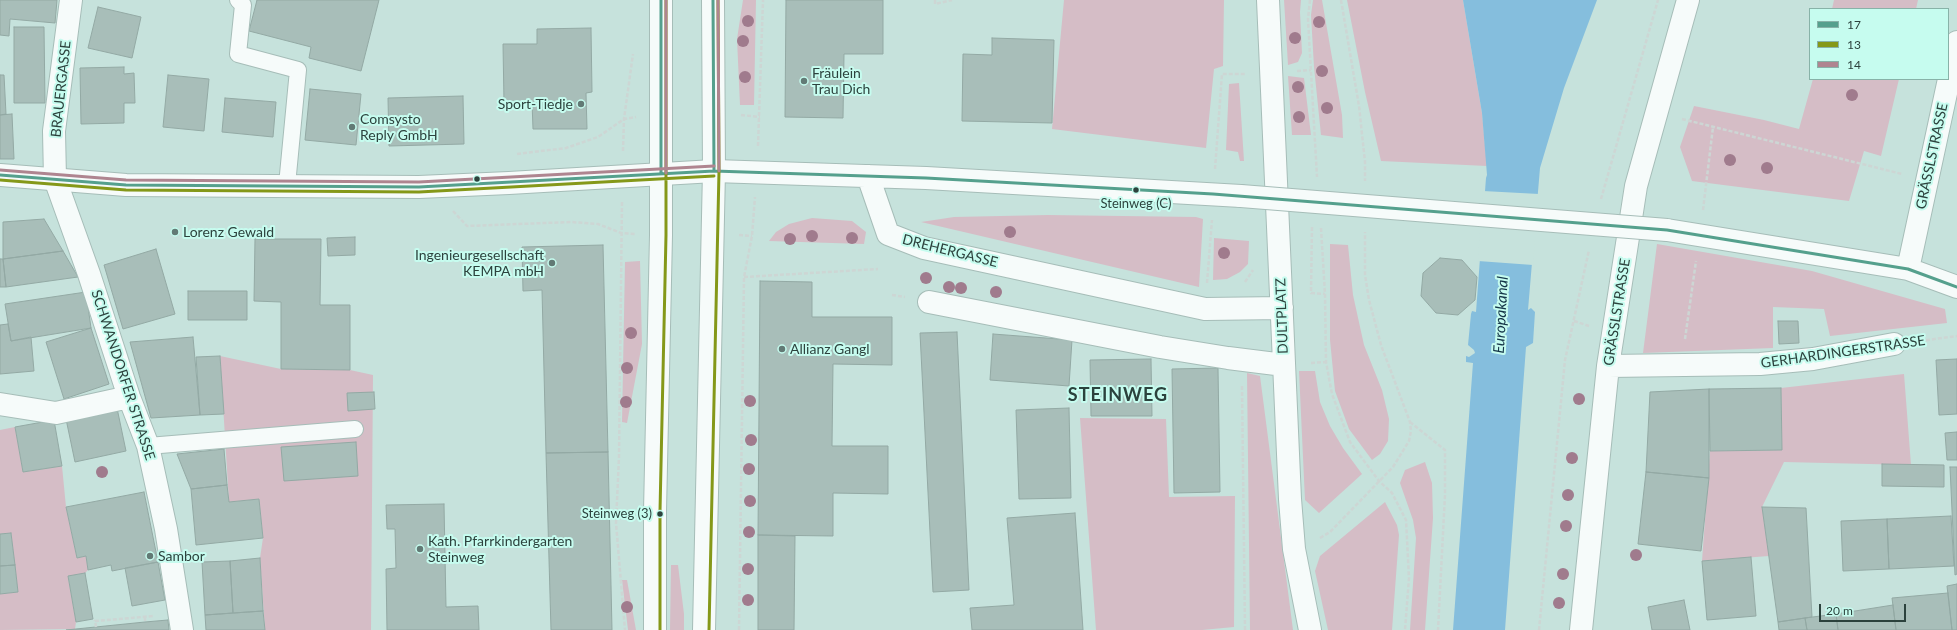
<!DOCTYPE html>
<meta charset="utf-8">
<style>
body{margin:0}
#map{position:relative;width:1957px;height:630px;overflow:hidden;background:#c6e2dc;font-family:Lato,sans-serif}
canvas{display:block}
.legend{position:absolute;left:1809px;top:8px;width:140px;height:72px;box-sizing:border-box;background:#c6fcef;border:1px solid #88b2a8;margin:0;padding:5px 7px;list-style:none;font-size:12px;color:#2c423d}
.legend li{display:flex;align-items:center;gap:8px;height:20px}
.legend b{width:20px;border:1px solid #88b2a8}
.scale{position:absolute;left:1819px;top:604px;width:87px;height:18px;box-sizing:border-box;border:2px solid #2c423d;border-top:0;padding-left:5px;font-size:12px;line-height:14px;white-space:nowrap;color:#2c423d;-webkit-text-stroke:3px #c6fcef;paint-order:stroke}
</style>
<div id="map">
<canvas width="1957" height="630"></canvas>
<ul class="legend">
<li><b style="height:5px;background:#55a08d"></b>17</li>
<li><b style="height:5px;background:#859819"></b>13</li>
<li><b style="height:5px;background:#af8590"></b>14</li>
</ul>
<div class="scale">20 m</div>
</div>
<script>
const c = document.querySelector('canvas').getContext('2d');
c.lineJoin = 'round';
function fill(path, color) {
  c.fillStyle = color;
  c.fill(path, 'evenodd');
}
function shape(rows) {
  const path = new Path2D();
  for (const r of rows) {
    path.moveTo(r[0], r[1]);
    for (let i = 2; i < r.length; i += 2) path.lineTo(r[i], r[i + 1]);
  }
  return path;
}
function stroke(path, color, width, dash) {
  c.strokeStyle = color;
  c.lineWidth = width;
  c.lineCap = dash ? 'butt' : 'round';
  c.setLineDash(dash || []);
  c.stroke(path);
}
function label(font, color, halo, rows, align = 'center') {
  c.font = font + ' Lato,sans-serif';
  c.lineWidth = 4;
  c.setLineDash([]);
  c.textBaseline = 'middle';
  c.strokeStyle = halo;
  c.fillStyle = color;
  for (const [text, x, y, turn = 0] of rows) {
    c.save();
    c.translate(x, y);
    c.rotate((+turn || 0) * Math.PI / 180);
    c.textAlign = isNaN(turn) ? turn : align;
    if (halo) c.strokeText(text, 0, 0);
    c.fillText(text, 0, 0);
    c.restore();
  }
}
const green = shape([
 [743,0,756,0,754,105,740,105,737,39],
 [1064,0,1224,0,1223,66,1214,69,1206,148,1052,129],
 [1284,0,1301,0,1300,12,1302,53,1298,62,1288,65],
 [1313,0,1322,0,1342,115,1343,138,1321,135,1314,67,1311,15],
 [1347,0,1463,0,1482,113,1487,166,1381,161,1365,92],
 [1834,0,1918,0,1916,9,1832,9],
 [1288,76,1304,78,1311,135,1292,135],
 [1813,79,1899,79,1881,156,1864,151,1849,201,1692,181,1680,147,1694,106,1764,120,1799,129],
 [1239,83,1244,161,1240,161,1238,152,1226,150,1229,84],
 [1048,215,1196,217,1203,219,1199,287,921,222,954,217],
 [812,218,852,221,866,232,864,244,769,241,776,232,789,224],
 [1214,238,1249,241,1248,264,1240,272,1227,279,1213,280],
 [1330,244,1348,245,1353,295,1364,345,1382,390,1389,419,1388,441,1380,454,1372,460,1349,429,1335,391,1330,340],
 [1657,244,1812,271,1945,309,1947,323,1830,336,1824,309,1773,307,1773,348,1643,353],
 [640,261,642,344,627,423,622,422,625,262],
 [220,356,281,369,350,370,373,375,371,630,265,630,260,558,263,538,259,499,229,502],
 [1299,371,1315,371,1320,402,1330,426,1343,448,1362,474,1319,513,1305,500],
 [1247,373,1260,376,1293,630,1250,630],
 [1904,374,1911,465,1784,462,1762,507,1769,556,1702,561,1710,451,1782,450,1781,388],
 [1080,418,1166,419,1169,497,1235,496,1234,627,1202,630,1096,630],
 [15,427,23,472,62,466,66,507,77,558,86,556,88,570,85,573,68,577,76,622,75,629,0,630,0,594,18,592,11,533,0,534,0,430],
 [1425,462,1432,483,1433,518,1425,630,1410,630,1416,538,1413,520,1400,483,1405,470],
 [1385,502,1397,525,1399,535,1392,630,1328,630,1315,571,1320,556],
 [671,565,678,565,684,614,684,630,670,630],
 [622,580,627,580,636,630,628,630]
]);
const water = shape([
 [1463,0,1597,0,1564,88,1540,168,1528,310,1531,308,1535,312,1533,343,1526,347,1505,630,1453,630,1473,363,1466,362,1466,356,1469,357,1475,353,1474,350,1468,345,1471,314,1472,311,1476,312,1486,178,1487,175,1482,113]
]);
const pier = shape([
 [1483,191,1539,194,1533,265,1478,261]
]);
const building = shape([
 [0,0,57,0,55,23,10,19,9,36,0,35,0,0],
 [257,0,379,0,361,71,309,58,311,47,249,31,257,0],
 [786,0,883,0,883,54,844,54,843,118,785,117,786,0],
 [98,7,141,17,132,58,88,48,98,7],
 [14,27,44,27,45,103,14,103,14,27],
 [591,28,592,92,586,93,587,129,533,129,532,102,504,103,503,44,537,44,537,29,591,28],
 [992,38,1054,40,1052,123,962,121,963,54,992,55,992,38],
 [124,67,124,74,134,73,135,103,124,103,124,123,81,124,80,68,124,67],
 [0,75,4,75,6,114,0,115,0,75],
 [168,75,209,79,204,131,163,127,168,75],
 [310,89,361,94,356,145,305,140,310,89],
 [463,96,464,144,389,146,388,98,463,96],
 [225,98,276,102,273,137,222,132,225,98],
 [12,114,14,159,0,159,0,115,12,114],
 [44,219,63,251,3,259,3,222,44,219],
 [355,237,355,255,328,256,327,238,355,237],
 [255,239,321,239,320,305,350,305,350,370,281,369,281,302,254,301,255,239],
 [603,245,608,452,546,453,542,290,523,291,522,247,603,245],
 [156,249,175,314,123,329,104,265,156,249],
 [63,251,78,277,6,287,3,259,63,251],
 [1440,258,1462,260,1477,277,1475,300,1458,315,1436,313,1421,296,1423,273,1440,258],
 [0,259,3,259,6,287,0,287,0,259],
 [760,281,812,282,812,317,892,317,892,365,833,364,832,446,888,446,888,494,833,493,833,536,758,535,760,281],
 [188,291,247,291,247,320,188,320,188,291],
 [86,292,91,328,11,341,5,304,86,292],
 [1778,321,1798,321,1799,343,1779,344,1778,321],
 [8,324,11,341,31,337,34,371,0,374,0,325,8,324],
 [91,328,109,384,64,399,46,342,91,328],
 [957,332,969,590,933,592,920,333,957,332],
 [993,334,1072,340,1069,386,990,380,993,334],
 [193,337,200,415,151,418,130,342,193,337],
 [220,356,224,414,200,415,196,357,220,356],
 [1151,359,1152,416,1091,416,1090,360,1151,359],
 [1957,359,1957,414,1939,415,1936,360,1957,359],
 [1218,368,1220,492,1174,493,1172,369,1218,368],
 [1781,388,1782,450,1710,451,1709,389,1781,388],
 [1709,389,1709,478,1646,472,1650,392,1709,389],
 [374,392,375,409,348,411,347,393,374,392],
 [117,408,126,451,75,462,66,419,117,408],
 [1069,408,1071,498,1019,499,1016,410,1069,408],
 [54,420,62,466,23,472,15,427,54,420],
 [1957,432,1957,460,1947,460,1945,433,1957,432],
 [356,442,358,476,284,481,281,447,356,442],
 [224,449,227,485,191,489,177,454,224,449],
 [608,452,612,630,551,630,546,453,608,452],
 [1882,464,1944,465,1944,487,1882,486,1882,464],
 [1950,467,1957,467,1957,574,1955,575,1950,467],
 [1646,472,1709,478,1701,551,1638,544,1646,472],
 [227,485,229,502,259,499,263,538,196,545,191,489,227,485],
 [144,492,158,562,112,571,111,565,88,570,86,556,77,558,66,507,144,492],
 [444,504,446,607,478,606,479,630,387,630,386,569,396,568,395,529,387,529,386,505,444,504],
 [1762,507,1806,508,1812,617,1778,622,1762,507],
 [1075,513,1083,630,972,630,970,608,1014,605,1007,518,1075,513],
 [1951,516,1954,566,1889,569,1887,519,1951,516],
 [1887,519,1889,569,1843,571,1841,521,1887,519],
 [11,533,15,565,0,566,0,534,11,533],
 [758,535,795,536,794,630,758,630,758,535],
 [1751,557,1756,616,1707,620,1702,561,1751,557],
 [260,558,263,611,233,613,230,561,260,558],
 [230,561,233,613,205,615,202,562,230,561],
 [158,562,165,600,132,606,125,568,158,562],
 [15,565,18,592,0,594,0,566,15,565],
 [85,573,93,619,76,622,68,576,85,573],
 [1957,584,1957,630,1952,630,1947,586,1957,584],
 [1948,593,1952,630,1896,630,1892,598,1948,593],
 [1684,600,1690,630,1652,630,1648,607,1684,600],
 [1893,605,1896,630,1838,630,1836,614,1893,605],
 [263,611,265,630,206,630,205,615,263,611],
 [1836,614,1838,630,1807,630,1805,618,1836,614],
 [1805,618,1807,630,1779,630,1778,622,1805,618],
 [168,620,169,630,66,630,145,622,168,620]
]);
const path = shape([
 [935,0,935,4,952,0],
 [1310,0,1308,19,1317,177],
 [1341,0,1359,106,1365,162,1365,181],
 [1297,71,1311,70],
 [741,115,760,117],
 [1682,119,1902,174],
 [758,146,763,0],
 [623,151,624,119,633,54],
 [517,154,566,148,598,137,624,119,636,117],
 [1215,169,1222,74,1246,74],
 [1601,199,1658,0],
 [622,202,619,457,616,523,625,630],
 [1703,210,1713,127],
 [453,211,467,226,571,222,598,224,621,233,636,234],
 [1312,227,1311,293,1325,294],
 [1321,228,1325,294,1326,362,1332,394,1350,442,1379,481,1392,493,1406,520,1409,578,1405,630],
 [739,235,752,236],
 [744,277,878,269],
 [1245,282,1253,270],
 [1207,283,1212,220],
 [892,295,905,297],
 [1574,321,1589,326],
 [1685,339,1696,261],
 [1920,341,1957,336],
 [1311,363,1326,362],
 [1242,386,1245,630],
 [1410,422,1445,450,1445,495,1438,630],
 [1320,538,1330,532,1393,467,1409,441,1411,431,1410,422,1381,345,1369,300,1365,275,1365,232],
 [145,617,145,622],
 [96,627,95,621,154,616],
 [739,630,744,277,752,236,755,197],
 [1539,630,1565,360,1589,250]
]);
const service = shape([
 [238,0,243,5,238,54,298,70,287,185],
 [148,446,355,429]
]);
const minor = shape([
 [71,0,54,131,55,179,89,274,129,397,148,446,166,529,182,630],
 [1268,0,1290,499,1294,549,1310,630],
 [714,171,926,178,1241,196],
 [868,176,888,234,924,248,1205,309,1282,308],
 [1667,230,1908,269,1957,287],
 [1908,269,1957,42],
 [929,302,1160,347,1228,358,1284,365],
 [1608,366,1760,364,1813,359,1894,344],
 [0,404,56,413,129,397],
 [1581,630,1608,366,1636,186,1688,0]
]);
const tertiary = shape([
 [0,175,126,185,419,187,509,183,714,171]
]);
const secondary = shape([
 [655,630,655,511,661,235,661,0],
 [704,630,714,171,713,0]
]);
const minorBridge = shape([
 [1241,196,1667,230]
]);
const bus1 = shape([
 [661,0,661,173],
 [713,0,714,171],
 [0,175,126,185,419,187,714,171,926,178,1213,194,1667,230,1908,269,1957,287]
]);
const bus2 = shape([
 [0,180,126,190,419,192,714,176],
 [660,630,660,511,666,235,666,0],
 [709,630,719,171,718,0]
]);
const bus3 = shape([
 [666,0,666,173],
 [718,0,719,171],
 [0,170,126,180,419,182,714,166]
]);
const trees = [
 [748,21],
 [1319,22],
 [1295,38],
 [743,41],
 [1322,71],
 [745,77],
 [1298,87],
 [1852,95],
 [1327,108],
 [1299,117],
 [1730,160],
 [1767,168],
 [1010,232],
 [812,236],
 [852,238],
 [790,239],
 [1224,253],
 [926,278],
 [949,287],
 [961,288],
 [996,292],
 [631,333],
 [627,368],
 [1579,399],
 [750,401],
 [626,402],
 [751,440],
 [1572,458],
 [749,469],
 [102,472],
 [1568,495],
 [750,501],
 [1566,526],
 [749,532],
 [1636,555],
 [748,569],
 [1563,574],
 [748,600],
 [1559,603],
 [627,607]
];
const markers = [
 [804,81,4,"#627a75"],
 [581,104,4,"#627a75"],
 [352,127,4,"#627a75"],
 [477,179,3.5,"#2c423d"],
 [1136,190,3.5,"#2c423d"],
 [175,232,4,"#627a75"],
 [552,263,4,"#627a75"],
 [782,349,4,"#627a75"],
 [660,514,3.5,"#2c423d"],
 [420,549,4,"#627a75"],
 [150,556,4,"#627a75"]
];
const busNames = [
 ["Steinweg (C)",1136,204],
 ["Steinweg (3)",652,514,"right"]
];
const poiNames = [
 ["Fräulein",812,73],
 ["Trau Dich",812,89],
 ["Sport-Tiedje",573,104,"right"],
 ["Comsysto",360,119],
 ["Reply GmbH",360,135],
 ["Lorenz Gewald",183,232],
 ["Ingenieurgesellschaft",544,255,"right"],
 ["KEMPA mbH",544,271,"right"],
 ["Allianz Gangl",790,349],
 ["Kath. Pfarrkindergarten",428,541],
 ["Steinweg",428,557],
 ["Sambor",158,556]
];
const streetNames = [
 ["BRAUERGASSE",61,89,-84],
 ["GRÄSSLSTRASSE",1932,156,-78],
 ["DREHERGASSE",950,251,14],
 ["GRÄSSLSTRASSE",1617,312,-81],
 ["DULTPLATZ",1282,316,-92],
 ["GERHARDINGERSTRASSE",1843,352,-8],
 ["SCHWANDORFER STRASSE",123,375,72]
];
const waterNames = [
 ["Europakanal",1501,315,-87]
];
const districtNames = [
 ["STEINWEG",1118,395]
];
fill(green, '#d5bdc6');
fill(water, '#85bedd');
fill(pier, '#c6e2dc');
fill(building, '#a8beb9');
stroke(building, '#93a9a4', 1);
stroke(service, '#a6bdb8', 18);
stroke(minor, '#a6bdb8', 24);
stroke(tertiary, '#a6bdb8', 24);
stroke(secondary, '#a6bdb8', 24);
stroke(path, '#cdd6d4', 2.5, [4, 2]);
stroke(service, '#f6fbfa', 16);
stroke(minor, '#f6fbfa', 22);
stroke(tertiary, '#f6fbfa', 22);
stroke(secondary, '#f6fbfa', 22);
stroke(minorBridge, '#a6bdb8', 24, []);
stroke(minorBridge, '#f6fbfa', 22);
stroke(bus1, '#55a08d', 3);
stroke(bus2, '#859819', 3);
stroke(bus3, '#af8590', 3);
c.fillStyle = '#a07b8d';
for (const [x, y] of trees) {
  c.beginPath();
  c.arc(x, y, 6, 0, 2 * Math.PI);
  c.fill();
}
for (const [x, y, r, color] of markers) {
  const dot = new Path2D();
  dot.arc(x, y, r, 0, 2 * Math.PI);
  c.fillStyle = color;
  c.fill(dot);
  stroke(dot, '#c6fcef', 1.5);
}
label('13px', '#2c423d', '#c6fcef', busNames);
label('14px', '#2c423d', '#c6fcef', poiNames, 'left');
label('14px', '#2c423d', '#c6fcef', streetNames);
label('italic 15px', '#143447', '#c6fcef', waterNames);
c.letterSpacing = '1px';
label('bold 18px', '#2c423d', '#c6fcef', districtNames);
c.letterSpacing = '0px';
</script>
